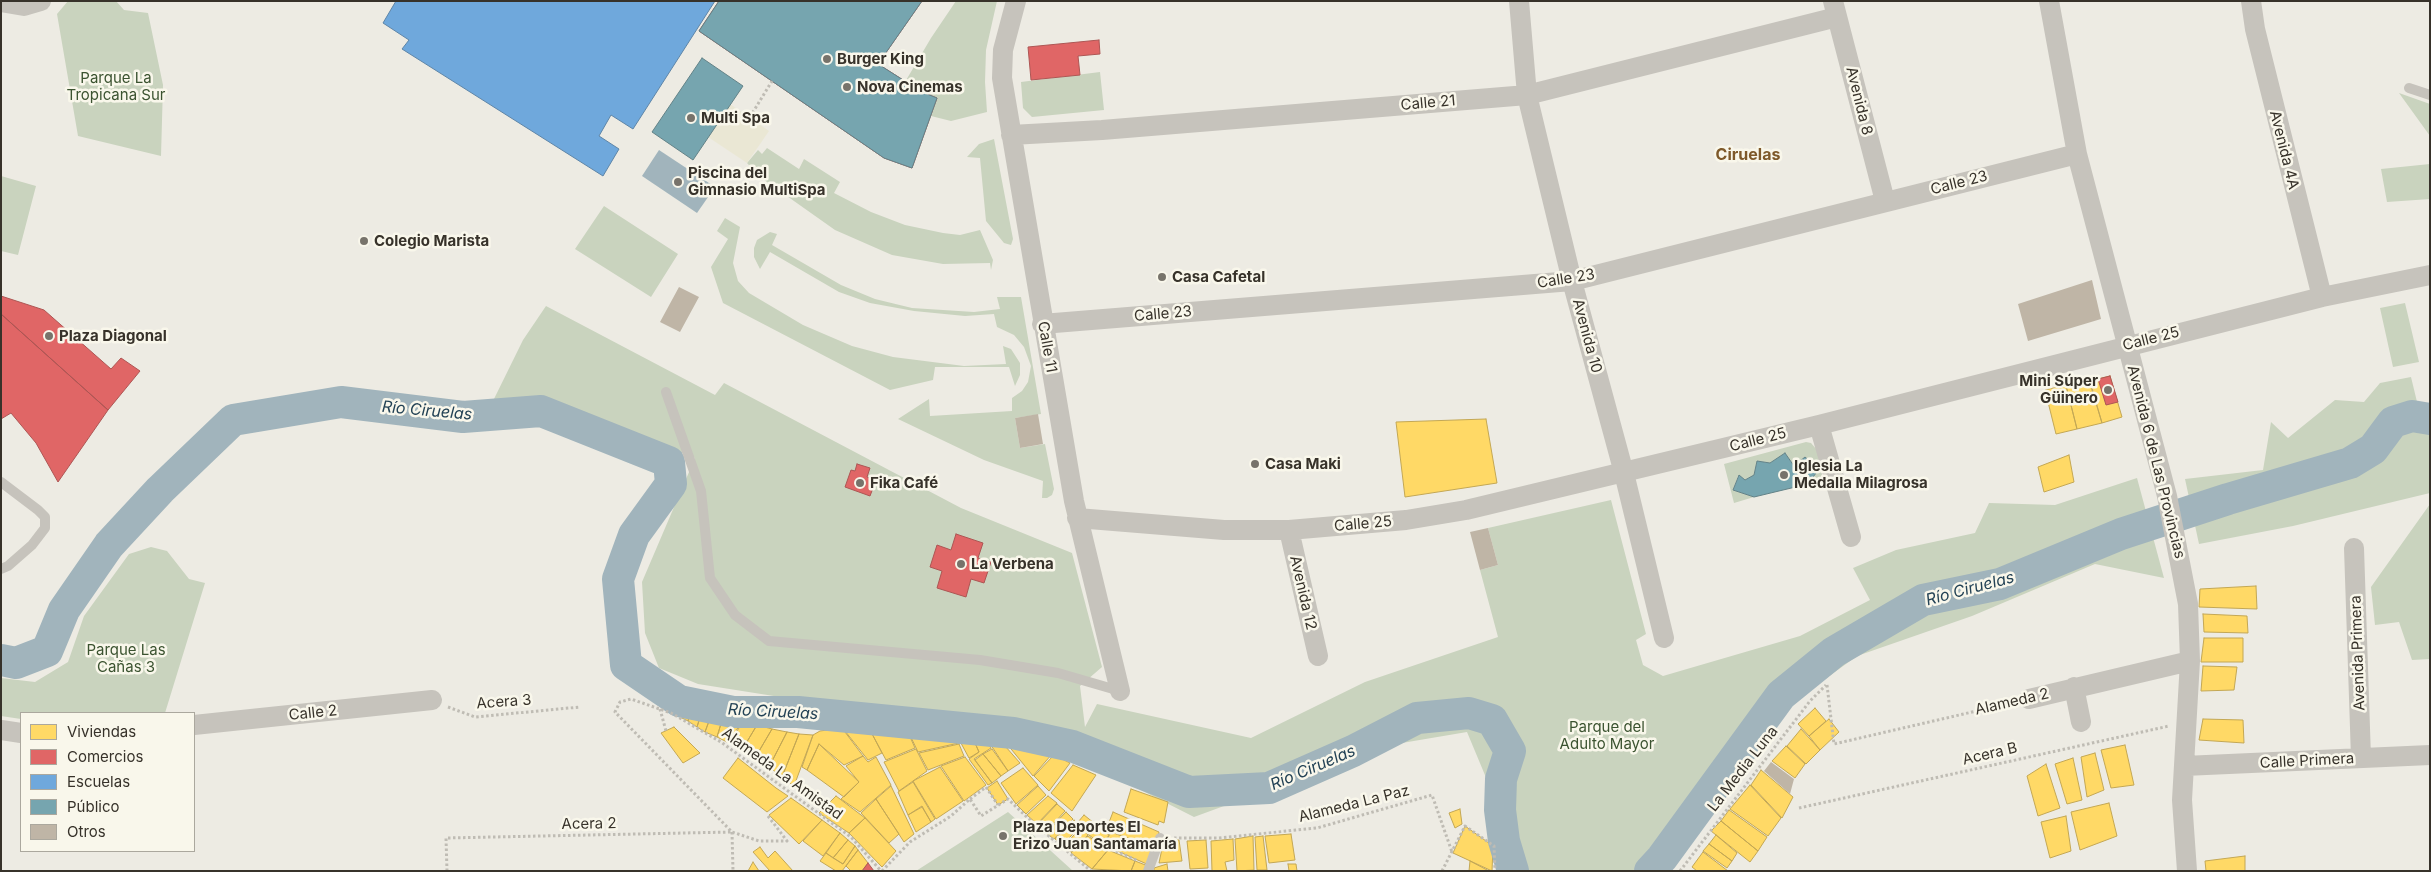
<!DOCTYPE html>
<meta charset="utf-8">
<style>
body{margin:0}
#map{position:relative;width:2431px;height:872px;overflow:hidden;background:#edebe3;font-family:Inter,sans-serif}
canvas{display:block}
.frame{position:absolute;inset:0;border:2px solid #37322a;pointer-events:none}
.legend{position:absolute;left:20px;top:712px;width:175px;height:140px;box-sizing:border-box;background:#f9f7eb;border:1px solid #aba89e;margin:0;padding:6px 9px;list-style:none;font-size:15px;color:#37322a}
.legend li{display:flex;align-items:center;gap:10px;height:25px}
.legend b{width:25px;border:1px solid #aba89e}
</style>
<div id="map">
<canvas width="2431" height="872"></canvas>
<div class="frame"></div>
<ul class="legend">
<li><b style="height:14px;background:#ffd966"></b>Viviendas</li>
<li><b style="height:14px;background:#e06666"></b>Comercios</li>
<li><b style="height:14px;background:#6fa8dc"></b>Escuelas</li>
<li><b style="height:14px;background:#76a5af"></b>Público</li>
<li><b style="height:14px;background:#bfb5a6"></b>Otros</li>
</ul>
</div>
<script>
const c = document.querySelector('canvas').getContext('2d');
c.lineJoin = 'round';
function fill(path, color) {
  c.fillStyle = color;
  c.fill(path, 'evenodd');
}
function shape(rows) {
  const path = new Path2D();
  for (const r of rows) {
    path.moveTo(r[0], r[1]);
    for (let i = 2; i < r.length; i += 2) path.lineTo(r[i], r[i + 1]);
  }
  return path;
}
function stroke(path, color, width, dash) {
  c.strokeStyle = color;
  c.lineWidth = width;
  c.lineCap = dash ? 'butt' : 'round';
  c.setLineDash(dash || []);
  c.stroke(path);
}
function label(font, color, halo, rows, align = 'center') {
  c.font = font + ' Inter,sans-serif';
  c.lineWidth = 5;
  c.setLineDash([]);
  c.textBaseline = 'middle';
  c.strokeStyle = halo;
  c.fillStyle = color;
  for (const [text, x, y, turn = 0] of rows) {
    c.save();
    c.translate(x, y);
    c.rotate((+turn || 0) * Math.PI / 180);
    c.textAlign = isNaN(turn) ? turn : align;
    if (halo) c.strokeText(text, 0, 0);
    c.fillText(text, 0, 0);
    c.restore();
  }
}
const green = shape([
 [68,1,116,1,124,10,148,13,163,85,161,156,78,136,57,14],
 [956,1,997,1,986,50,985,82,987,112,951,121,931,116,937,98,905,82,931,38],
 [1100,72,1104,110,1032,117,1023,108,1021,82],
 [2399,93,2430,104,2430,136],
 [994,139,1013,239,1011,245,1004,243,986,221,980,158,967,157,979,144],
 [767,148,799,169,804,159,840,182,834,193,871,212,905,225,943,233,960,235,980,230,993,260,991,270,990,263,943,264,892,255,835,230,760,177,747,163,758,150,762,154],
 [2430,164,2430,199,2387,202,2381,169],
 [1,176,36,186,18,255,1,251],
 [604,206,678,254,651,297,575,249],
 [725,218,740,227,733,263,738,281,749,293,803,325,852,346,893,357,964,366,1006,364,1003,346,1011,349,1020,363,1020,375,1015,386,1009,367,935,367,933,380,890,390,723,303,711,267,728,239,717,231],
 [770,232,777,234,772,245,841,285,875,299,912,308,974,312,1000,309,997,297,1021,297,1041,414,1015,418,1020,448,1045,444,1054,489,1052,495,1047,498,1042,498,1043,481,984,460,898,419,929,399,930,416,1012,411,1012,398,1022,391,1028,382,1031,366,1024,347,1014,335,997,327,994,314,965,316,914,311,870,303,839,292,770,252,760,269,754,257,754,248,757,240],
 [2405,303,2419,362,2393,367,2380,308],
 [546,306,715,395,724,383,961,508,1072,553,1102,667,1080,686,1085,727,1097,704,1251,738,1365,682,1498,637,1480,570,1498,565,1488,528,1611,500,1646,634,1636,640,1643,665,1663,676,1800,636,1870,600,1853,568,1896,550,1975,533,1989,503,2055,505,2137,478,2164,578,2095,564,1972,616,1857,656,1788,706,1660,871,1525,871,1467,732,1390,745,1194,817,1070,754,1080,735,912,712,799,700,698,684,659,668,645,633,642,582,695,458,541,400,492,403,523,340],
 [2411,377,2418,406,2430,409,2430,493,2293,526,2199,544,2185,479,2263,470,2271,422,2288,438,2335,400,2364,402,2380,383],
 [1806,442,1811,443,1817,450,1823,480,1808,484,1819,469,1805,457,1794,466,1785,453,1770,463,1757,461,1754,475,1745,480,1738,476,1733,490,1754,497,1734,503,1724,464],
 [2430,504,2430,659,2412,660,2399,622,2375,625,2371,587],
 [151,547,167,551,189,579,205,583,165,713,21,713,21,719,1,716,1,678,35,682,68,662,84,616,129,554],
 [1008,812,1073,871,916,871]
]);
const plaza = shape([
 [730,104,769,131,747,163,708,137]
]);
const water = shape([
 [659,150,715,187,697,213,642,176]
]);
const homes = shape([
 [2110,376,2122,417,2102,423,2090,381,2110,376],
 [2088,377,2102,423,2077,429,2065,382,2088,377],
 [2066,385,2077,429,2056,434,2045,390,2066,385],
 [1486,419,1497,483,1405,497,1396,422,1486,419],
 [2069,455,2074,482,2044,492,2038,467,2069,455],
 [2256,586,2257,609,2199,607,2200,589,2256,586],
 [2203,614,2247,616,2248,633,2204,632,2203,614],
 [2204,638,2243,638,2243,662,2201,662,2204,638],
 [2203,666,2237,667,2234,690,2201,691,2203,666],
 [677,706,684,708,680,717,673,713,677,706],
 [684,708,691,710,688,721,680,717,684,708],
 [1815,708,1826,721,1809,736,1798,724,1815,708],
 [691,710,701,714,697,727,688,721,691,710],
 [701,714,710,718,705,732,697,727,701,714],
 [711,716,723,717,717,737,705,732,711,716],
 [723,717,740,724,729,743,717,737,723,717],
 [1829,719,1839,732,1820,750,1809,736,1829,719],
 [2203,719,2243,720,2244,743,2199,740,2203,719],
 [741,725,757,725,742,750,729,743,741,725],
 [757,725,772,729,755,758,742,750,757,725],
 [674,727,700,753,683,763,661,733,674,727],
 [842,728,863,756,844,765,819,744,807,770,802,767,813,735,820,731,842,728],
 [772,729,787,732,769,767,755,758,772,729],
 [1801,729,1820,750,1806,764,1787,746,1801,729],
 [870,730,907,730,915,748,886,760,870,730],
 [870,730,882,753,868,760,845,731,870,730],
 [908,731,954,732,959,743,918,752,908,731],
 [787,732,799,734,782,777,769,767,787,732],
 [955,732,971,734,979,752,969,758,955,732],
 [799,734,813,735,794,786,782,777,799,734],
 [971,734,984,736,991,748,974,759,992,783,988,785,969,759,979,752,971,734],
 [985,736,998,738,1020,763,1008,771,985,736],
 [1003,739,1024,742,1052,754,1033,776,1003,739],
 [819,744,859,782,844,797,807,770,819,744],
 [959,744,964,756,928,770,919,753,959,744],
 [2125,745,2134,785,2111,788,2101,750,2125,745],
 [1786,746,1805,764,1795,778,1772,761,1786,746],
 [916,749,927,771,899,791,884,762,916,749],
 [992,749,1008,771,1001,776,983,754,992,749],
 [2095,753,2104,790,2087,797,2081,757,2095,753],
 [983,754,1001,776,992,783,975,760,983,754],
 [1054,755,1070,763,1049,791,1034,776,1054,755],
 [863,756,868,762,876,757,891,785,860,812,841,799,859,782,846,766,863,756],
 [965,757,986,785,964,801,941,766,965,757],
 [738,758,776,788,788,796,767,812,723,778,738,758],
 [2073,758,2082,800,2067,804,2055,764,2073,758],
 [2046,764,2060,808,2038,816,2027,776,2046,764],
 [1073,765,1096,775,1072,811,1051,793,1073,765],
 [940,767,963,801,936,819,913,781,940,767],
 [1023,768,1038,785,1016,804,1001,783,1023,768],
 [1761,770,1793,797,1782,818,1751,785,1761,770],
 [997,781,1008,799,998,805,987,788,997,781],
 [913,782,935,819,931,822,922,806,908,815,898,792,913,782],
 [1750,785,1781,818,1768,836,1730,809,1750,785],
 [891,786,914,834,904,842,876,799,891,786],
 [1038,786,1046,795,1026,814,1017,805,1038,786],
 [1131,789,1168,802,1164,823,1159,821,1158,825,1124,812,1131,789],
 [836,796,865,818,849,833,819,813,836,796],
 [1048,796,1057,803,1037,824,1027,815,1048,796],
 [791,798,822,820,799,844,769,815,791,798],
 [876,799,899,834,889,843,861,813,876,799],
 [2109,803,2117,836,2080,850,2071,812,2109,803],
 [1057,804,1065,811,1046,832,1037,825,1057,804],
 [922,807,931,822,916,832,908,815,922,807],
 [1460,809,1462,824,1455,828,1449,813,1460,809],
 [1729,810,1767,837,1758,851,1721,821,1729,810],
 [1066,812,1073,819,1054,839,1046,833,1066,812],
 [1113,812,1159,832,1155,848,1106,830,1113,812],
 [1084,815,1109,835,1102,845,1089,835,1078,822,1084,815],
 [2066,816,2071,851,2050,858,2041,822,2066,816],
 [865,818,896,851,882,867,849,833,865,818],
 [822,820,840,833,823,856,803,841,822,820],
 [1074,820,1080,827,1062,845,1055,839,1074,820],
 [1721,821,1758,851,1750,862,1711,831,1721,821],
 [1465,826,1493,846,1492,871,1453,853,1465,826],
 [1081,828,1088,835,1071,852,1063,846,1081,828],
 [1111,832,1155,848,1149,865,1104,845,1111,832],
 [840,833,848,840,833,858,826,853,840,833],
 [1291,834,1295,860,1269,863,1265,836,1291,834],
 [1716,835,1737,853,1732,861,1709,844,1716,835],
 [1088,836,1108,850,1092,869,1071,853,1088,836],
 [1253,836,1254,870,1237,871,1235,839,1253,836],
 [1263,836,1267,870,1257,870,1255,837,1263,836],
 [1233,839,1234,860,1225,862,1227,871,1212,871,1211,841,1233,839],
 [848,840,855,846,843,864,833,858,848,840],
 [1170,840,1179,840,1182,861,1159,863,1163,844,1170,840],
 [1206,840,1208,868,1190,869,1187,841,1206,840],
 [1709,844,1732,861,1727,868,1703,851,1709,844],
 [855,846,858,850,842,871,836,871,820,861,826,853,843,864,855,846],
 [760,847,768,858,775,851,793,871,770,871,753,852,760,847],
 [858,850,868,863,862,871,851,871,846,866,858,850],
 [1108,850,1135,861,1131,871,1092,869,1108,850],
 [1703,852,1728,871,1697,871,1692,867,1703,852],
 [2245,856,2245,871,2206,871,2205,861,2245,856],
 [1135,861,1148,866,1146,871,1131,871,1135,861],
 [1470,861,1489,871,1469,871,1470,861],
 [753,862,759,871,748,871,753,862],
 [1167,864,1168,871,1154,871,1154,868,1167,864],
 [1288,864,1296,864,1297,871,1289,871,1288,864]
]);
const shops = shape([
 [719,1,922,1,878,64,922,92,937,98,912,168,884,158,699,31,719,1],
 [1099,40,1100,54,1078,56,1080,75,1031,80,1028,47,1099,40],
 [1,296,44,310,111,369,121,358,140,371,108,410,1,314,1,296],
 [1,314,108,410,58,482,36,443,11,413,1,419,1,314],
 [2110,376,2118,402,2106,405,2098,379,2110,376],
 [857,464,870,468,867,477,876,480,870,496,845,487,851,470,855,471,857,464],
 [956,534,983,543,978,558,991,562,984,583,971,579,966,597,937,588,942,571,930,567,937,545,951,550,956,534],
 [868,863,874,871,862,871,868,863]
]);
const schools = shape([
 [396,1,715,1,633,129,611,115,599,136,619,149,603,176,402,49,409,40,383,23,396,1]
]);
const public = shape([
 [719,1,922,1,878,64,922,92,937,98,912,168,884,158,699,31,719,1],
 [702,58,743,86,693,160,652,132,702,58],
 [1785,453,1794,466,1805,457,1819,469,1808,484,1754,497,1733,490,1739,475,1745,480,1754,475,1757,461,1770,463,1785,453]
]);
const river = shape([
 [1,660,16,663,47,651,64,610,109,545,160,490,233,420,341,402,463,417,541,411,669,462,671,484,634,535,618,579,626,665,679,701,733,712,798,712,1013,733,1072,746,1189,792,1269,788,1353,751,1417,718,1469,713,1492,720,1510,751,1501,779,1500,810,1504,841,1513,871],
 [1650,871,1662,858,1781,695,1834,652,1923,600,2000,584,2121,534,2228,499,2350,463,2373,449,2393,422,2412,416,2430,419]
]);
const building = shape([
 [2092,280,2101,319,2028,341,2018,304],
 [679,287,699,297,680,332,660,322],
 [1038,414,1043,444,1020,448,1015,418],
 [1488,528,1498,565,1480,570,1470,532],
 [1771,762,1794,779,1790,794,1764,771]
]);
const path = shape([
 [750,117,772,81],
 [1827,685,1834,744,2011,703],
 [448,707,475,717,580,707],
 [660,709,666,731],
 [970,799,986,787,998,805],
 [1799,808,2169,726],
 [768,816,787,841,759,841,732,832,615,712,620,702,631,699,671,713,721,742,851,837,881,871],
 [732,832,733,871],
 [1174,838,1218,838,1317,828,1432,795,1452,852],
 [1102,845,1138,861],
 [447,871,446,838,732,832],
 [882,871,910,842,951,816,970,799,981,816,1008,799,1032,822,1091,871],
 [1442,871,1465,826,1494,846,1495,871],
 [1680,871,1810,701,1826,685]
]);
const lane = shape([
 [2409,88,2430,95],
 [666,392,701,491,710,578,735,615,769,641,980,660,1058,673,1120,691],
 [1,482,38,510,45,517,45,528,32,545,8,566,1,569],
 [1148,871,1160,838]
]);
const street = shape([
 [1016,1,1003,50,1002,78,1074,501,1120,691],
 [1519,1,1527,95,1572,281,1624,473,1664,638],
 [1833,1,1885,201],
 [2049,1,2077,154,2167,496,2188,604,2190,661,2182,800,2187,871],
 [2251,1,2255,29,2322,297],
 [1,2,24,6,41,1],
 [1011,135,1102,130,1527,95,1837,17],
 [1042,324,1572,281,2077,154],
 [1819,425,1851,537],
 [1077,518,1224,530,1289,530,1406,520,1466,510,1819,425,2322,297,2430,275],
 [1289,530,1318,656],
 [2354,548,2361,758],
 [2074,687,2081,722],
 [2029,699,2190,661],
 [194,725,432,700],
 [1,730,21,733],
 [2184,766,2430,755]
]);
const markers = [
 [827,59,5,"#77736b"],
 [847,87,5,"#77736b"],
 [691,118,5,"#77736b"],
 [678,182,5,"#77736b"],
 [364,241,5,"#77736b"],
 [1162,277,5,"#77736b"],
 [49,336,5,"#77736b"],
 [2108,390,5,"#77736b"],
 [1255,464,5,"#77736b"],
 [1784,475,5,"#77736b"],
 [860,483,5,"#77736b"],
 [961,564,5,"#77736b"],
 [1003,836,5,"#77736b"]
];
const poiNames = [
 ["Burger King",837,59],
 ["Nova Cinemas",857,87],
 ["Multi Spa",701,118],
 ["Piscina del",688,173],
 ["Gimnasio MultiSpa",688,190],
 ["Colegio Marista",374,241],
 ["Casa Cafetal",1172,277],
 ["Plaza Diagonal",59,336],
 ["Mini Súper",2098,381,"right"],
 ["Güinero",2098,398,"right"],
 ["Casa Maki",1265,464],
 ["Iglesia La",1794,466],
 ["Medalla Milagrosa",1794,483],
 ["Fika Café",870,483],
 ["La Verbena",971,564],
 ["Plaza Deportes El",1013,827],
 ["Erizo Juan Santamaría",1013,844]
];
const parkNames = [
 ["Parque La",116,78],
 ["Tropicana Sur",116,95],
 ["Parque Las",126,650],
 ["Cañas 3",126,667],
 ["Parque del",1607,727],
 ["Adulto Mayor",1607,744]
];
const streetNames = [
 ["Avenida 8",1859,101,76],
 ["Calle 21",1428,103,-5],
 ["Avenida 4A",2284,150,76],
 ["Calle 23",1959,183,-14],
 ["Calle 23",1566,279,-9],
 ["Calle 23",1163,314,-5],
 ["Avenida 10",1587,336,75],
 ["Calle 25",2151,339,-14],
 ["Calle 11",1047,347,80],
 ["Calle 25",1758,440,-14],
 ["Avenida 6 de Las Provincias",2156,462,76],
 ["Calle 25",1363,524,-5],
 ["Avenida 12",1303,593,77],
 ["Avenida Primera",2358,653,-92],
 ["Acera 3",504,702,-4],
 ["Alameda 2",2012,702,-13],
 ["Calle 2",313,713,-6],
 ["Acera B",1990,754,-13],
 ["Calle Primera",2307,761,-3],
 ["La Media Luna",1743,769,-52],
 ["Alameda La Amistad",782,774,36],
 ["Alameda La Paz",1354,804,-14],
 ["Acera 2",589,824,-1]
];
const neighbourhoodNames = [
 ["Ciruelas",1748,155]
];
const waterNames = [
 ["Río Ciruelas",427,411,5],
 ["Río Ciruelas",1970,589,-15],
 ["Río Ciruelas",773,712,3],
 ["Río Ciruelas",1313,768,-23]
];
fill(green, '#c9d3be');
fill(plaza, '#eae7d4');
fill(water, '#a1b4bc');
fill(homes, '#ffd966');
stroke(homes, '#c3a754', 1);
fill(shops, '#e06666');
stroke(shops, '#ad5654', 1);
fill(schools, '#6fa8dc');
stroke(schools, '#5e85a7', 1);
fill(public, '#76a5af');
stroke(public, '#638287', 1);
stroke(river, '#a1b4bc', 32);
fill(building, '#bfb5a6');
stroke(path, '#bfbcb4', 3, [2.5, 2.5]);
stroke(lane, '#c6c3bc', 10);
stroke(street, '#c6c3bc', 20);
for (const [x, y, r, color] of markers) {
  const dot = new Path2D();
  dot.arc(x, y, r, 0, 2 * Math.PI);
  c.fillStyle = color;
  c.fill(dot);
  stroke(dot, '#f9f7eb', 2);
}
label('bold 15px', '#37322a', '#f9f7eb', poiNames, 'left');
label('15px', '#3b5330', '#f9f7eb', parkNames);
label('15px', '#37322a', '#f9f7eb', streetNames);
label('bold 16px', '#7e592a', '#f9f7eb', neighbourhoodNames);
label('italic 16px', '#234255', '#f9f7eb', waterNames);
</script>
